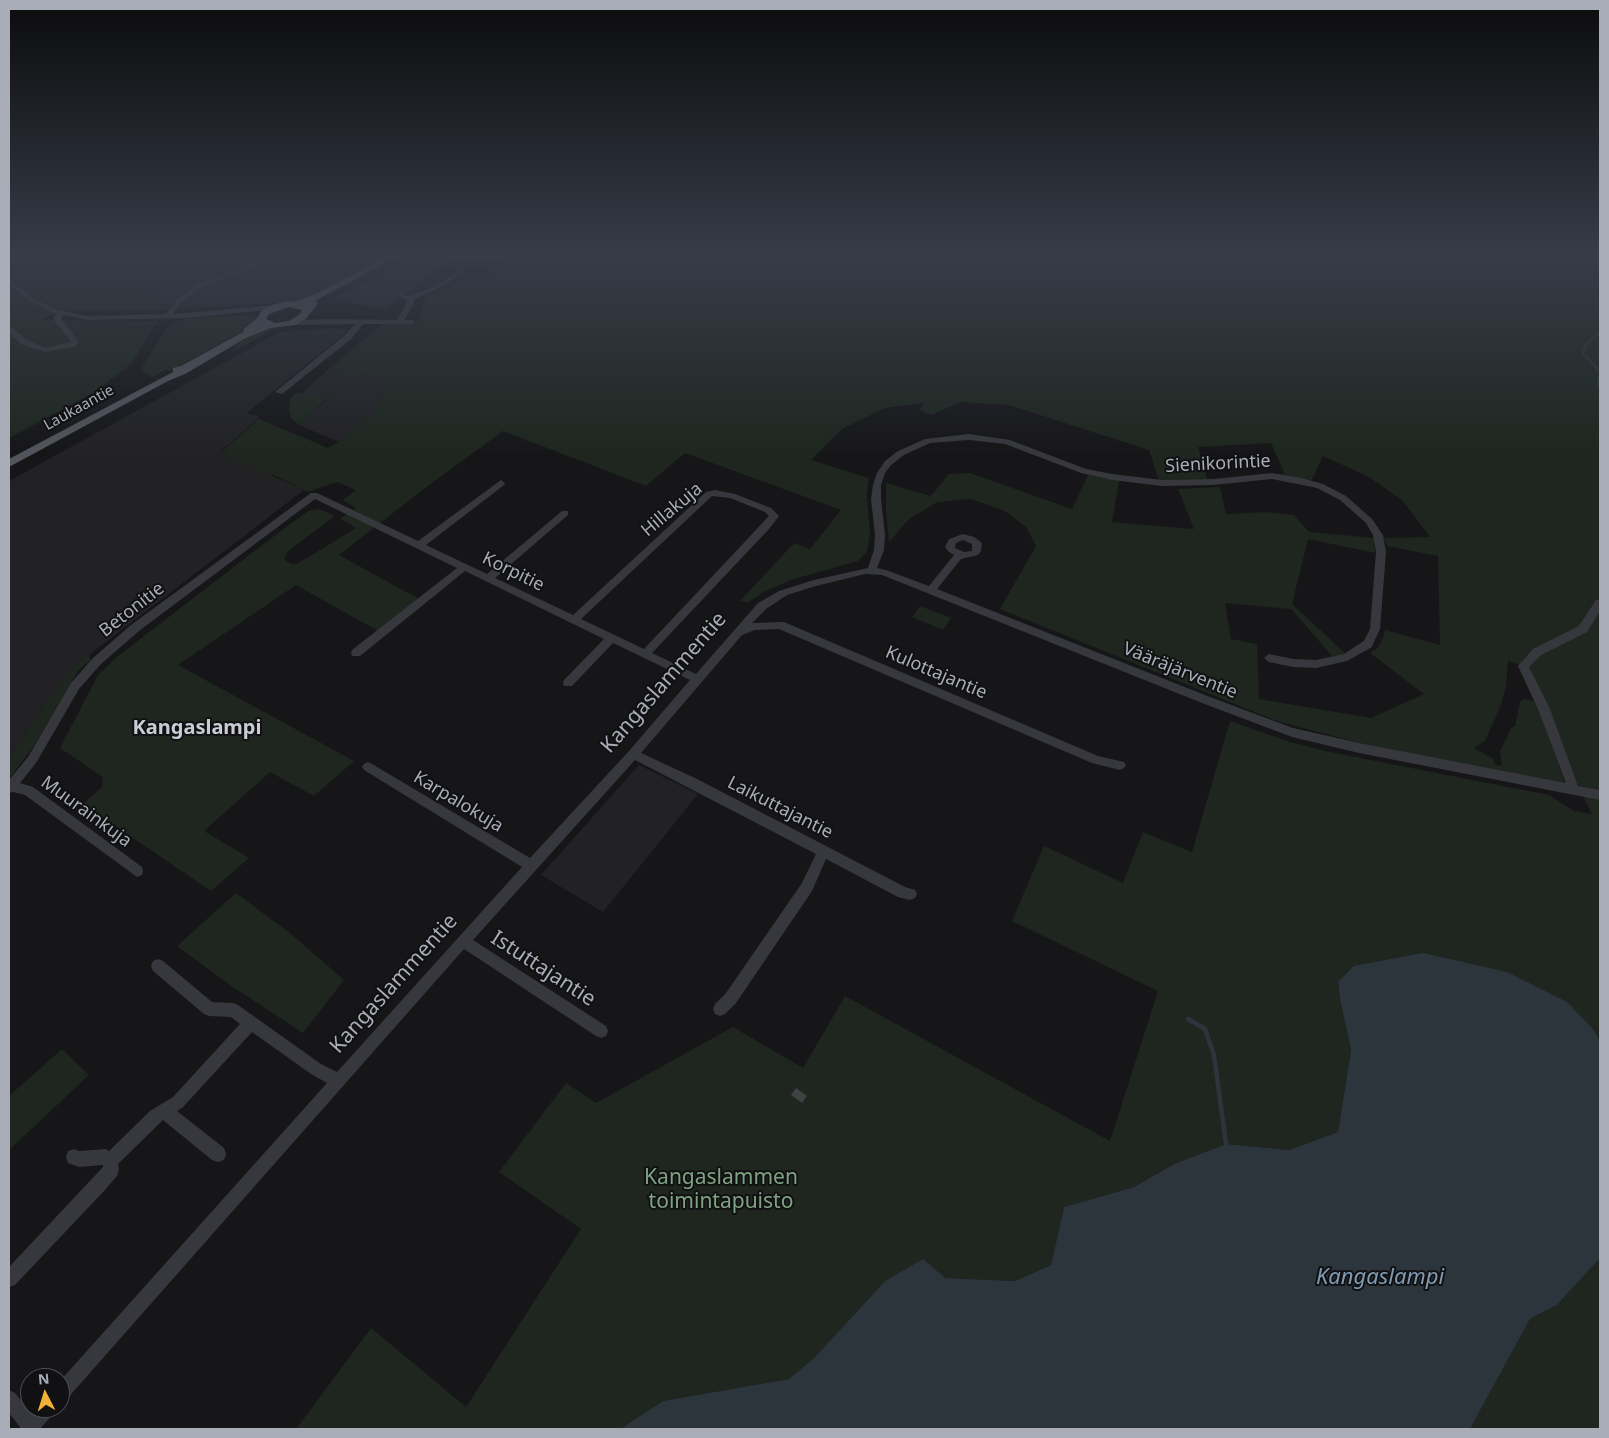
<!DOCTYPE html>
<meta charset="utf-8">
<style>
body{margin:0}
#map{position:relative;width:1609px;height:1438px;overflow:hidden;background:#161618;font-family:"Noto Sans",sans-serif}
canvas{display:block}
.frame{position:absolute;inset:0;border:10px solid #a8adb8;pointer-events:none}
.north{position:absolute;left:20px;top:1368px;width:50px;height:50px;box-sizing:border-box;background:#111113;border:1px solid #4d4f55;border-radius:50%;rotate:355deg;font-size:14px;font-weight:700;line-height:20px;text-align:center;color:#a8adb8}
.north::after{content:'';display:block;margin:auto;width:18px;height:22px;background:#f2b134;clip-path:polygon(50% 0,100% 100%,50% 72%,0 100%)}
</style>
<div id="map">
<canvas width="1609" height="1438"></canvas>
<div class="frame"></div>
<div class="north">N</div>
</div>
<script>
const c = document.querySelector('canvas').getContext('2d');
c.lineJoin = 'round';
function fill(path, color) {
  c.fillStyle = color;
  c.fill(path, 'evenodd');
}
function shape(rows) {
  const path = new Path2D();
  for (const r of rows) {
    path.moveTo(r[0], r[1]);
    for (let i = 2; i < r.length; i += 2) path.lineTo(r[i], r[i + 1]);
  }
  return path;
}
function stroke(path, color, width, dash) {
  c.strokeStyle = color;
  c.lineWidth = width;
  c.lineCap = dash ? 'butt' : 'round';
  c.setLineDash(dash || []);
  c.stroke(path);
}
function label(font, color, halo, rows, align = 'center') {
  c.font = font + ' "Noto Sans",sans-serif';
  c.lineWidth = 4;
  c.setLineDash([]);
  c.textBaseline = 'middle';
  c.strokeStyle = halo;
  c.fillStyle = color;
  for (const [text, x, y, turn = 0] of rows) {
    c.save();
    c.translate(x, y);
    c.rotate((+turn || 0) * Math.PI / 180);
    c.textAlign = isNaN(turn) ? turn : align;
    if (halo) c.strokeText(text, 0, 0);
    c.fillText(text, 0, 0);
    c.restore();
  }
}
const built = shape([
 [165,255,187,255,223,273,272,255,347,255,376,262,309,298,298,302,168,310,125,266],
 [410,258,444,262,385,310,334,299],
 [335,328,349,330,247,413,260,417,220,452,304,490,68,671,9,759,9,481,280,332],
 [330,368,384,379,379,407,339,442,299,425,329,398,302,393],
 [639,765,698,794,603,912,541,875]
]);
const green = shape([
 [10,255,165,255,125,266,168,310,61,310,41,320,158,321,131,364,93,393,9,438],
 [187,255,267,255,223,273],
 [512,255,1600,255,1600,1041,1593,1029,1338,982,1340,999,1351,1050,1338,1132,1289,1150,1226,1144,1174,1164,1134,1187,1064,1207,1051,1265,1015,1281,945,1278,885,1281,814,1358,789,1379,663,1401,620,1429,296,1429,371,1328,466,1407,581,1229,499,1172,566,1083,596,1103,733,1027,803,1068,845,996,1110,1141,1158,991,1012,921,1044,846,1123,883,1143,832,1192,852,1230,721,1290,742,1325,751,1549,795,1574,811,1592,814,1576,781,1548,708,1521,665,1508,661,1506,686,1501,705,1485,741,1474,748,1492,758,1496,765,1502,766,1500,752,1511,728,1515,726,1520,702,1524,699,1533,701,1537,703,1565,783,1367,745,1277,721,1000,609,1036,546,1026,527,1005,511,971,499,937,502,909,519,889,542,886,510,886,483,931,496,949,474,970,473,1072,509,1088,475,1119,481,1112,522,1194,529,1178,489,1220,487,1226,514,1265,512,1294,515,1309,532,1374,538,1375,553,1308,539,1292,604,1345,653,1333,657,1291,609,1225,603,1231,639,1257,644,1259,699,1371,718,1424,694,1370,653,1378,648,1383,638,1385,630,1440,645,1438,556,1387,546,1384,538,1430,537,1403,501,1369,477,1323,456,1312,480,1285,475,1271,443,1198,447,1207,479,1159,480,1149,450,1009,405,961,402,931,415,920,410,923,403,885,408,842,429,811,460,869,478,867,493,870,534,867,552,858,561,794,579,765,591,747,603,740,601,794,543,810,549,841,510,685,453,646,486,503,431,425,488,339,555,419,599,378,631,296,585,178,665,354,761,314,796,270,772,204,831,249,858,211,891,83,804,102,787,103,777,60,748,98,675,118,656,278,533,308,511,319,509,335,516,288,551,284,559,291,564,297,564,356,528,340,519,356,508,343,500,356,490,337,482,308,492,272,474,270,475,220,453,259,419,328,448,339,442,379,407,384,379,330,368,384,323,417,323,426,296,447,289,468,273,487,276],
 [246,315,255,317,254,320,240,333,172,370,165,370,153,377,140,370,169,325,187,318],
 [278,327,235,351,231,351,236,348,233,347,260,330],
 [297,392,302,393,329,397,299,425,291,418,289,409,290,399],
 [920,606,951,618,943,630,912,617],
 [89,654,91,660,78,671,35,744,9,779,9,759,68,671],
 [236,893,290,933,344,980,303,1033,230,985,177,946],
 [62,1049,89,1075,9,1150,9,1096],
 [1600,1258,1600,1429,1470,1429,1530,1319,1557,1305]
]);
const water = shape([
 [1423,953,1507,972,1567,1002,1593,1029,1600,1041,1600,1258,1557,1305,1530,1319,1470,1429,620,1429,663,1401,789,1379,814,1358,885,1281,923,1259,945,1278,1015,1281,1051,1265,1064,1207,1134,1187,1174,1164,1226,1144,1289,1150,1338,1132,1351,1050,1340,999,1338,982,1354,966]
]);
const streamFar2 = shape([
 [1587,343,1600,333],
 [1586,345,1583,353,1600,372,1598,385,1600,388]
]);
const streamFar1 = shape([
 [1188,1019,1190,1020]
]);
const stream = shape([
 [1188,1019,1205,1029,1214,1055,1226,1144]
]);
const building = shape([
 [796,1088,807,1096,802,1103,791,1095]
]);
const minor = shape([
 [273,255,281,255,200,288,181,302,173,314,275,305,279,307,278,309,186,318,87,320,63,315,61,317,62,320,79,342,74,347,45,352,21,344,9,333,9,328,12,328,27,340,46,348,71,342,54,320,53,317,56,314,30,301,9,285,9,280,34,299,55,309,87,316,166,314,177,300,196,286,273,255],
 [461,270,464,272,463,273,437,289,414,299,414,304,404,320,414,320,414,324,363,324,351,339,282,394,275,392,345,335,355,324,292,325,289,325,289,321,327,319,397,320,406,304,406,299,398,296,398,294,410,296,433,287,461,270],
 [969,434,1010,440,1086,469,1112,474,1162,480,1213,479,1272,473,1302,478,1323,484,1346,496,1372,519,1383,535,1386,552,1380,629,1373,644,1372,647,1347,661,1316,668,1293,667,1269,662,1264,658,1269,654,1293,659,1316,660,1344,654,1364,641,1370,629,1376,552,1373,535,1366,523,1340,500,1317,488,1272,479,1213,485,1162,486,1112,480,1081,473,1005,444,969,440,930,443,904,455,891,465,885,473,881,485,881,499,885,535,884,550,877,568,886,570,929,586,954,555,949,552,945,547,949,539,963,534,974,537,982,543,981,551,978,555,961,559,937,589,1210,697,1293,728,1359,743,1566,783,1538,709,1518,666,1533,649,1579,626,1596,600,1600,600,1600,611,1587,632,1541,655,1529,667,1550,709,1578,786,1600,790,1600,800,1359,753,1292,737,1202,703,882,575,865,574,816,586,787,595,766,609,752,623,784,622,1098,756,1124,762,1126,765,1124,768,1120,770,1092,763,779,629,755,630,742,635,641,753,697,779,905,887,915,890,917,894,915,898,910,900,898,897,826,859,812,891,736,1003,725,1014,720,1016,715,1014,713,1009,715,1004,726,993,802,883,816,854,635,760,473,940,606,1026,608,1031,606,1036,601,1038,596,1036,464,949,66,1400,60,1403,60,1381,327,1083,311,1074,252,1032,183,1107,177,1111,224,1148,226,1154,224,1160,218,1162,212,1160,163,1120,118,1164,119,1170,117,1176,104,1191,15,1285,9,1287,9,1267,103,1167,103,1165,79,1167,68,1163,66,1157,68,1151,74,1149,79,1151,106,1149,109,1151,150,1111,173,1097,240,1024,231,1017,209,1016,204,1014,153,971,151,966,153,961,158,959,163,961,212,1002,233,1003,238,1005,321,1064,337,1072,522,867,364,770,362,767,364,764,368,762,372,764,530,858,629,751,690,680,613,643,572,686,564,686,563,683,564,680,604,639,465,571,360,656,352,656,351,653,352,650,457,568,315,499,139,631,101,664,79,689,36,763,20,783,33,787,142,867,143,871,142,875,137,877,25,795,13,792,9,793,9,780,28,757,71,683,93,658,131,625,311,493,317,493,418,541,501,480,505,483,504,485,426,545,487,574,562,511,568,511,568,515,495,578,573,615,706,492,715,490,735,494,771,508,779,516,769,529,652,653,696,674,758,603,779,591,814,580,868,568,874,550,875,535,871,499,873,485,877,473,885,461,898,451,925,439,969,434],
 [712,496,730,498,765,512,769,516,644,649,581,619,712,496],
 [963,540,972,544,972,551,964,552,955,548,956,543,963,540],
 [9,1390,15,1393,31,1412,35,1408,56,1408,53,1414,40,1429,19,1429,20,1427,9,1413,9,1390]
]);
const major = shape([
 [390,255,400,255,315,301,318,303,306,319,295,325,271,328,246,338,185,374,168,381,9,467,9,459,173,372,173,368,181,366,243,332,244,329,257,318,262,310,275,304,289,301,294,302,318,293,390,255],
 [289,307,302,310,299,315,289,321,275,323,266,319,269,314,289,307]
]);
const farStreetnames = [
 ["Laukaantie",79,408,-29]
];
const streetNames = [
 ["Sienikorintie",1218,464,-3],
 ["Hillakuja",672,510,-40],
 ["Korpitie",513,572,26],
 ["Betonitie",132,610,-38],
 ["Vääräjärventie",1180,671,22],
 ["Kulottajantie",936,673,23],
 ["Karpalokuja",458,802,31],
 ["Laikuttajantie",780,808,27],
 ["Muurainkuja",86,812,36]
];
const quarterNames = [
 ["Kangaslampi",197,728]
];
const nearStreetnames = [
 ["Kangaslammentie",664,683,-49],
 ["Istuttajantie",543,969,33],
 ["Kangaslammentie",394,984,-48]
];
const nearParknames = [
 ["Kangaslammen",721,1178],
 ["toimintapuisto",721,1202]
];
const nearWaternames = [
 ["Kangaslampi",1380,1278]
];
fill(built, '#222225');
fill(green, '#1e261f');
fill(water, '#2c353c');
stroke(streamFar2, '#2c353c', 2);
stroke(streamFar1, '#2c353c', 4);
stroke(stream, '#2c353c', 4.5);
fill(building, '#404145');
fill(minor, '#37383d');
fill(major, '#53555c');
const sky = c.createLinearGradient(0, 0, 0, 456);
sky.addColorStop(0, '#0c0c0d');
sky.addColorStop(0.56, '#363c48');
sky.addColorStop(1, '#363c4800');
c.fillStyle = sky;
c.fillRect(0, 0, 1609, 456);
label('15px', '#a8adb8', '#111113', farStreetnames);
label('18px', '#a8adb8', '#111113', streetNames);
label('bold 20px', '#c9ccd4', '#111113', quarterNames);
label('21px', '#a8adb8', '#111113', nearStreetnames);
label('21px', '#7fa381', '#111113', nearParknames);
label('italic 22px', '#7f9bb3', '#111113', nearWaternames);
</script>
